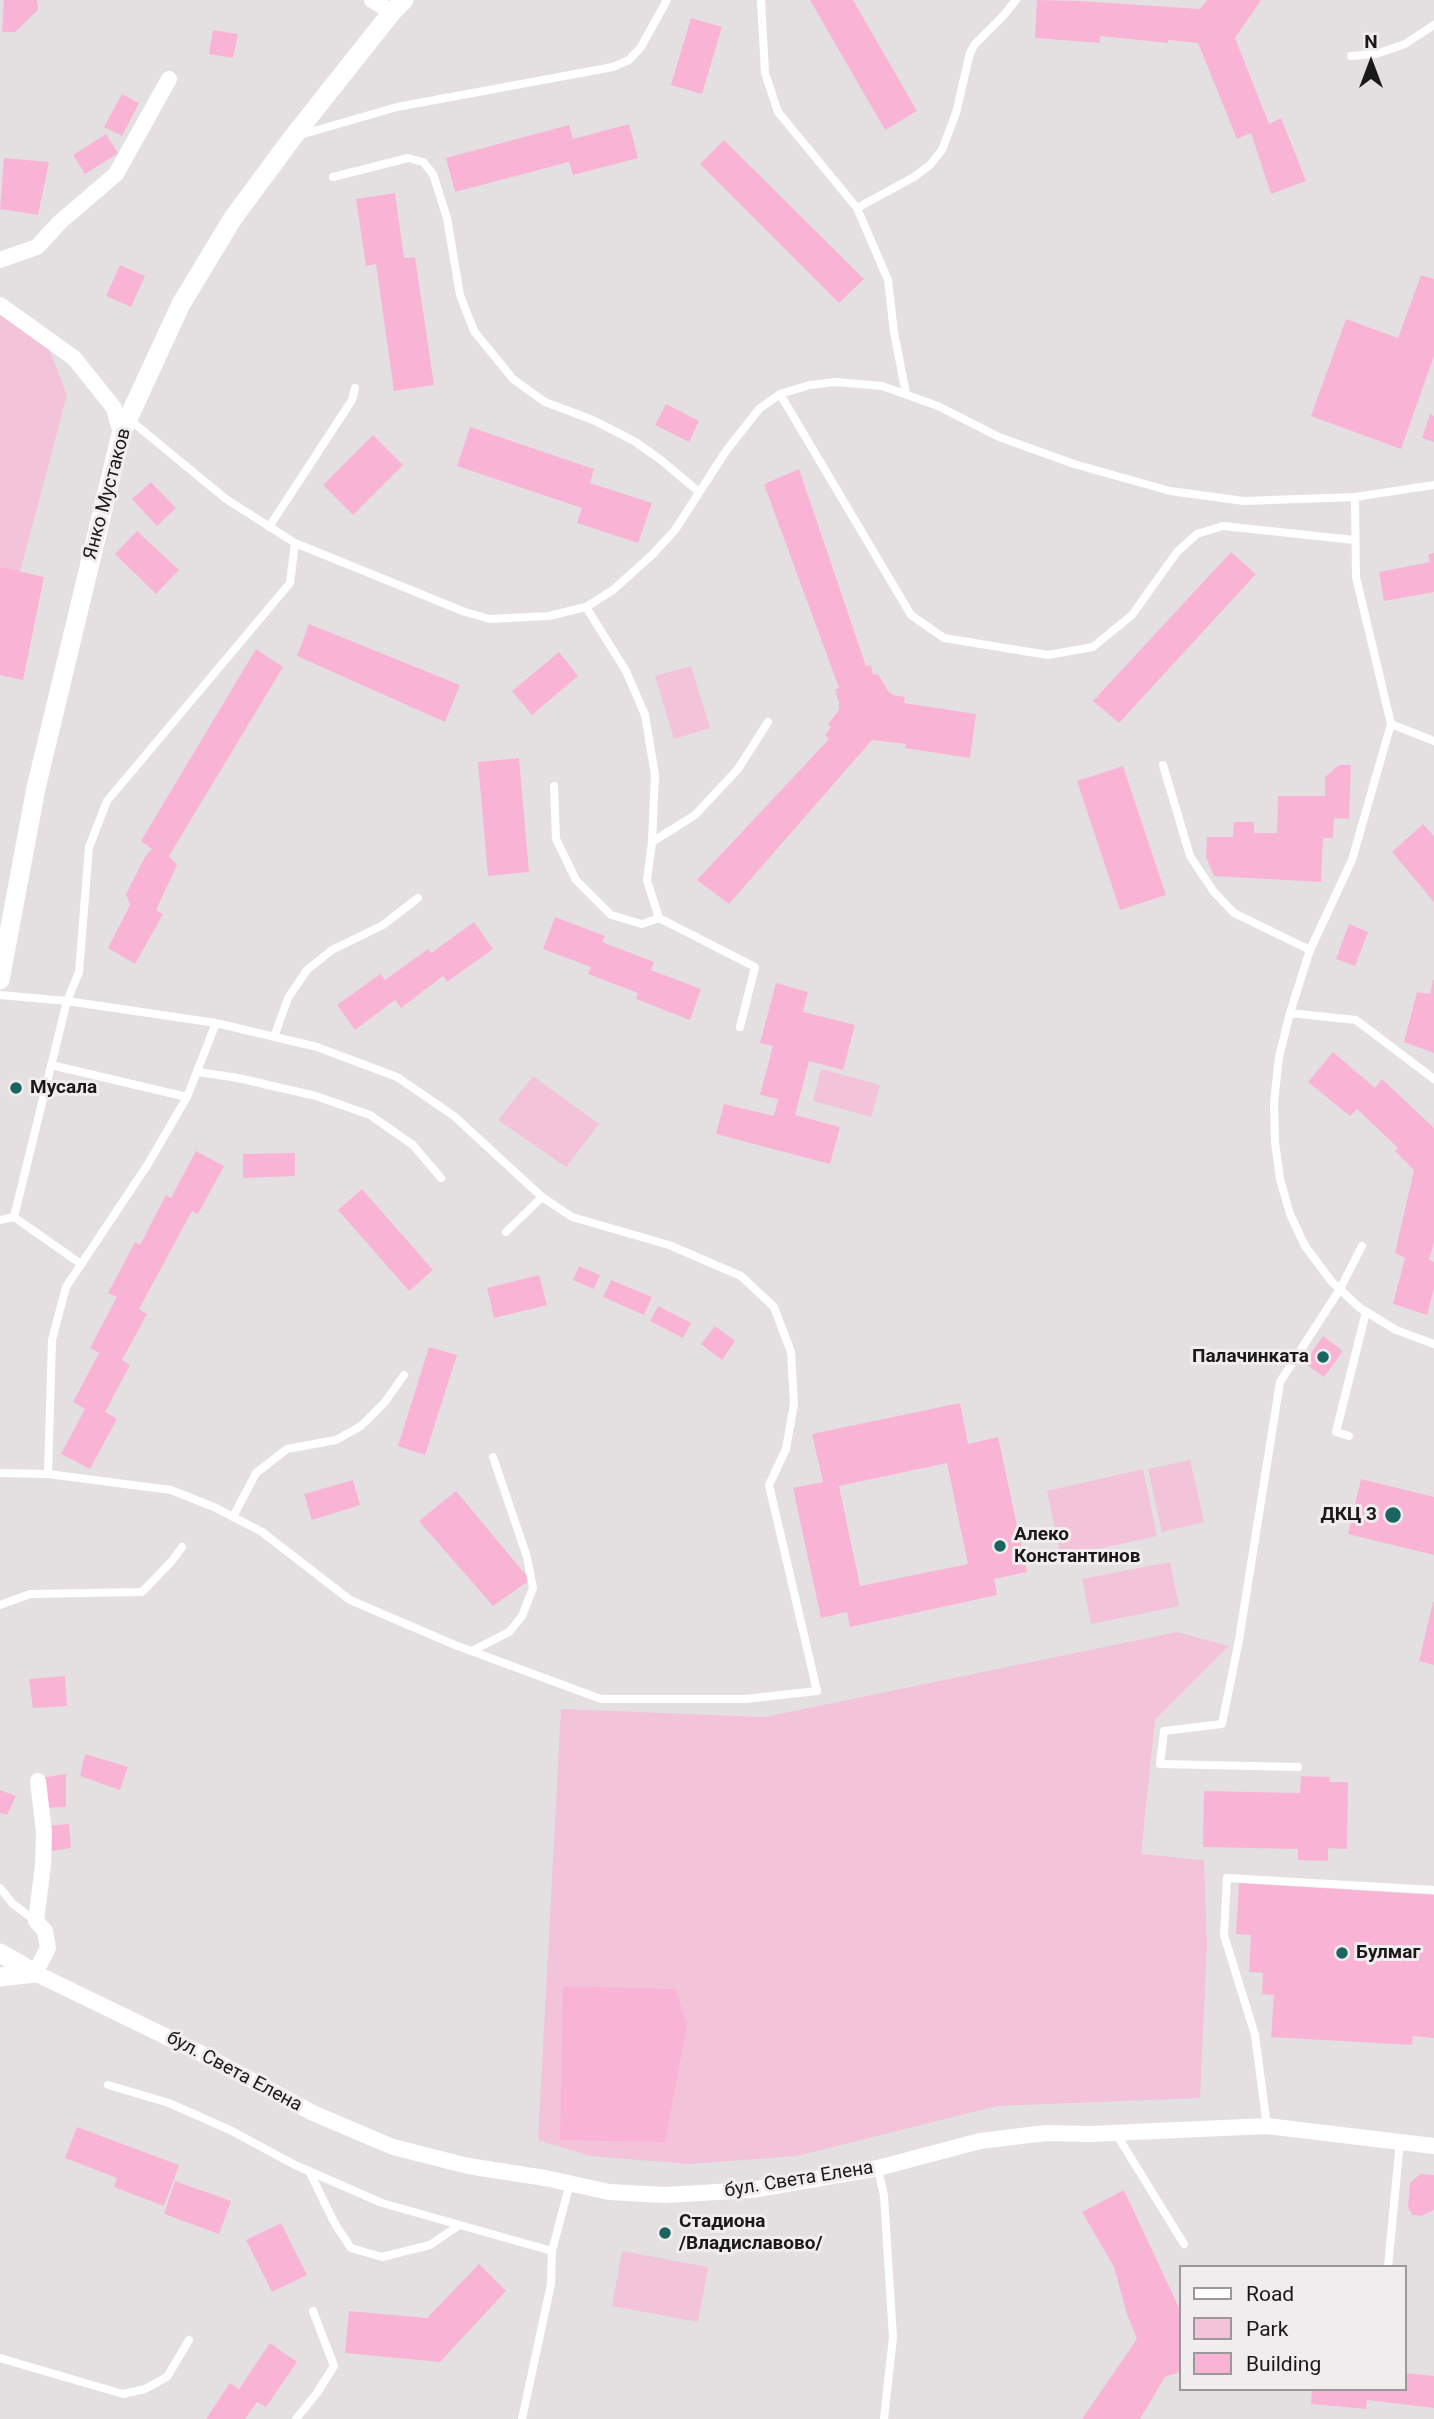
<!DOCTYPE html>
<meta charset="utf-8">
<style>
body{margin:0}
#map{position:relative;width:1434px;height:2419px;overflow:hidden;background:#e4e0e2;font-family:Roboto,sans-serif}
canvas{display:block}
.legend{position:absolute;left:1179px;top:2265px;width:228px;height:126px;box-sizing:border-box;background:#f1edef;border:2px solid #9b9899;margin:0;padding:9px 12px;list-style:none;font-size:21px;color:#1a1919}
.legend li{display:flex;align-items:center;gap:14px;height:35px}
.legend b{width:35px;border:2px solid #9b9899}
.north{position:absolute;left:1336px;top:28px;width:70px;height:70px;-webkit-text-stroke:5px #f1edef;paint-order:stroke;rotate:0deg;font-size:19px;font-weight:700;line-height:28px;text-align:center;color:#1a1919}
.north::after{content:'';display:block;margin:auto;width:24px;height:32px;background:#1a1919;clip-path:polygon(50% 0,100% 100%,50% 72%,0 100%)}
</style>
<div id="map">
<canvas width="1434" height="2419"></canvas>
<ul class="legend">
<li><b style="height:9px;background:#fff"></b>Road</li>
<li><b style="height:19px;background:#f2c3d9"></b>Park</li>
<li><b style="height:19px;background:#f9b4d5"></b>Building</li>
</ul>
<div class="north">N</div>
</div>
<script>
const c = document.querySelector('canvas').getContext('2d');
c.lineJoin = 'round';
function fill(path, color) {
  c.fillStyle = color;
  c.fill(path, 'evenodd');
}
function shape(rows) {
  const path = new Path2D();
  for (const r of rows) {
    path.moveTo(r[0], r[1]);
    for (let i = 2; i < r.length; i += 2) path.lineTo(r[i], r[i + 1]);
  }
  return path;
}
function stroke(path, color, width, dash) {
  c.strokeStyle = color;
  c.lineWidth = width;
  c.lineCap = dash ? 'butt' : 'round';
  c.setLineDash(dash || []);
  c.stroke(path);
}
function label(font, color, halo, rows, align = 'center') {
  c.font = font + ' Roboto,sans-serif';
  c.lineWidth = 6;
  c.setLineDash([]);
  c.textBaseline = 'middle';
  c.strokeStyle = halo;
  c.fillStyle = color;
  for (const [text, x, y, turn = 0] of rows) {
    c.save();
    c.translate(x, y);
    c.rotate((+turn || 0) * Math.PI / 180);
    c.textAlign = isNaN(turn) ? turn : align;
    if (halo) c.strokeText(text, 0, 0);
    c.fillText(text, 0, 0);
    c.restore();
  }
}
const green = shape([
 [0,301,47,344,67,395,0,647],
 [691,666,710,728,674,739,655,676],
 [821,1069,880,1085,871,1117,813,1101],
 [533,1076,599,1124,566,1167,498,1120],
 [1190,1460,1204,1522,1162,1532,1148,1469],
 [1143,1469,1157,1536,1061,1557,1047,1491],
 [1170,1562,1179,1606,1091,1624,1082,1579],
 [1177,1632,1229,1646,1155,1720,1141,1854,1204,1860,1207,1946,1200,2098,997,2106,797,2156,690,2164,590,2156,538,2140,561,1709,765,1717],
 [622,2251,708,2267,698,2322,612,2306]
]);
const building = shape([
 [4,0,37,0,38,10,15,32,2,32],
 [810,0,853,0,917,111,885,130],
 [1037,0,1080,1,1200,9,1207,0,1261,0,1235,38,1269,124,1281,118,1306,181,1271,194,1251,133,1237,139,1198,43,1168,40,1168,43,1100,36,1100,43,1035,38],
 [691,18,722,27,702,94,671,85],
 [213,30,238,34,233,58,209,54],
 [122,94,139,103,122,136,104,127],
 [629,124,638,158,573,175,569,162,455,192,446,158,569,125,573,139],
 [106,134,118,153,85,174,73,155],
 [724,140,864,279,839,303,700,164],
 [4,158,49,162,38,215,0,209],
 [395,193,404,258,415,257,434,385,394,391,376,264,366,266,356,199],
 [120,265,145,276,131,307,106,296],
 [1421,275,1434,279,1434,356,1401,449,1311,416,1346,319,1398,338],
 [666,404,699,421,689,442,655,425],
 [1430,414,1434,416,1434,442,1422,438],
 [470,427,594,469,590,483,652,503,638,543,577,523,582,508,457,466],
 [373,435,403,465,353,515,323,485],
 [799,469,866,666,871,665,873,675,878,674,888,691,893,695,905,697,904,703,976,714,970,758,905,748,906,744,872,740,729,904,697,880,829,739,825,735,831,727,828,724,839,710,839,702,835,690,839,688,764,484],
 [151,482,176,508,157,526,132,499],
 [137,531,179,570,156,594,115,554],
 [1231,552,1256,574,1119,723,1093,701],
 [1434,553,1434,592,1384,601,1379,572,1430,562,1428,554],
 [0,567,44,577,23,680,0,675],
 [309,624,460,685,445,722,297,656],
 [256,649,283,667,169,856,177,865,156,910,163,914,135,964,108,948,130,905,126,894,145,857,152,849,141,841],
 [559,652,578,676,532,715,512,691],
 [519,758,529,872,488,876,478,762],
 [1339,765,1351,765,1349,819,1334,818,1333,838,1323,838,1321,882,1214,876,1206,857,1207,837,1233,837,1234,822,1254,822,1254,833,1277,833,1278,796,1325,796,1325,777],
 [1123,766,1166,895,1120,910,1077,781],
 [1423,824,1434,836,1434,902,1392,852],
 [555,917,605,936,602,942,654,962,651,970,701,989,690,1020,636,999,638,993,588,974,591,967,543,949],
 [474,922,493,949,447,982,443,976,401,1008,395,1000,355,1030,337,1005,380,974,385,980,428,949,431,953],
 [1349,924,1368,932,1355,966,1336,959],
 [1433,980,1434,980,1434,1053,1404,1042,1417,992,1430,994],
 [776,983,808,992,803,1012,855,1025,843,1070,809,1061,795,1115,840,1127,830,1164,716,1134,724,1104,774,1116,778,1099,760,1095,773,1046,760,1043],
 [1333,1052,1375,1088,1382,1079,1434,1128,1434,1242,1429,1260,1434,1262,1434,1288,1427,1315,1393,1304,1405,1258,1395,1253,1414,1170,1395,1151,1398,1148,1357,1109,1350,1116,1308,1082],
 [196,1151,224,1166,198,1214,192,1211,139,1309,147,1314,122,1360,130,1365,105,1412,117,1419,90,1469,61,1454,85,1409,73,1402,99,1353,90,1348,117,1297,108,1293,135,1242,140,1245,166,1195,171,1198],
 [295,1153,295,1176,243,1178,243,1154],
 [362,1189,433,1270,409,1291,338,1210],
 [579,1266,600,1275,594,1289,573,1280],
 [539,1275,547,1305,494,1318,487,1288],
 [611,1280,652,1297,644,1315,603,1297],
 [658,1306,691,1323,683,1338,650,1321],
 [715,1326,735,1341,722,1360,701,1344],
 [1323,1336,1343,1351,1324,1377,1304,1363],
 [429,1347,457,1355,425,1455,398,1446],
 [960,1403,968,1444,998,1437,1027,1572,994,1579,997,1595,850,1627,847,1612,821,1618,793,1488,823,1482,812,1434],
 [947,1463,968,1564,860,1586,839,1486],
 [1361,1479,1434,1497,1434,1555,1348,1534],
 [353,1480,360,1505,312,1520,304,1494],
 [456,1491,530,1580,493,1606,419,1521],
 [1433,1602,1434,1602,1434,1665,1419,1661],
 [65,1676,67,1706,33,1708,29,1679],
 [85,1754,128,1767,120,1790,80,1776],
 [66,1774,66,1807,42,1808,40,1778],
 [1301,1776,1330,1777,1329,1782,1348,1782,1347,1849,1328,1848,1328,1861,1298,1860,1298,1849,1203,1847,1204,1791,1300,1793],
 [0,1790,16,1796,7,1815,0,1813],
 [69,1824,71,1848,47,1852,45,1826],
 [1239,1883,1434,1895,1434,2038,1413,2036,1412,2045,1271,2037,1274,1995,1262,1994,1263,1973,1249,1972,1251,1935,1236,1934],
 [563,1986,675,1989,687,2025,665,2142,560,2140],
 [77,2127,179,2165,164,2206,114,2187,117,2178,65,2158],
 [1420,2174,1434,2175,1434,2210,1421,2216,1412,2215,1408,2207,1410,2183],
 [175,2181,231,2201,219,2234,164,2214],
 [1124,2190,1180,2310,1180,2372,1165,2377,1140,2419,1082,2419,1137,2339,1127,2314,1114,2267,1082,2212],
 [281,2223,307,2275,272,2292,246,2240],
 [479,2264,506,2291,440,2362,345,2353,349,2311,427,2318],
 [270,2343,297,2362,266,2407,257,2402,245,2419,206,2419,230,2383,239,2389],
 [1404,2373,1434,2376,1434,2408,1367,2400,1366,2409,1311,2404,1312,2389,1404,2389]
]);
const service = shape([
 [761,0,765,73,778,112,857,208],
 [1351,56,1376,54,1405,44,1434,25],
 [300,135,397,107,613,67,629,60,641,47,667,0],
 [333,177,408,158,423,162,433,174,447,218,460,295,474,331,513,379,545,402,593,420,634,441,661,460,699,492],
 [780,394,911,615,944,638,1048,655,1093,647,1132,615,1177,552,1197,534,1223,526,1354,540],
 [906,394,894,332,888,280,857,208,914,177,930,165,942,150,956,113,970,53,975,44,1004,15,1016,0],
 [130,420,226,499,295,543,465,612,490,619,549,616,586,607,613,590,653,554,675,530,726,451,759,409,780,394,810,385,835,382,882,386,938,406,999,437,1074,464,1170,491,1244,501,1355,497,1434,485],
 [1355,497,1356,577,1391,724,1352,860,1310,950,1290,1013,1279,1057,1274,1102,1275,1142,1280,1179,1290,1214,1305,1246,1332,1282,1360,1308,1396,1330,1434,1344],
 [269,527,352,400,355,388],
 [586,607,626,671,645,715,655,775,652,842,647,880,659,918,755,967,740,1027],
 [1391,724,1434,741],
 [1163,765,1190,856,1214,892,1234,913,1310,950],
 [554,786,556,839,576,880,611,915,642,924,659,918],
 [652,842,695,815,738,769,768,722],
 [0,995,67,1001,216,1023,317,1047,397,1077,454,1116,542,1197,572,1217,669,1245,741,1276,774,1307,791,1352,794,1404,786,1449,769,1485,817,1691,745,1699,601,1699,455,1645,350,1600,262,1532,214,1507,171,1490,48,1474,0,1473],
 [1290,1013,1356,1020,1434,1079],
 [274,1037,288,998,307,970,332,950,383,925,418,898],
 [51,1065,187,1097],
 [198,1072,238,1078,316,1096,370,1115,413,1145,441,1178],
 [14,1217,81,1264],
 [0,1220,14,1217,67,1001,79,972,89,847,107,801,290,583,295,543],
 [506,1232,542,1197],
 [1349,1436,1336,1432,1366,1312],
 [48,1474,52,1340,66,1287,148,1164,187,1097,216,1023],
 [233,1517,256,1473,287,1449,336,1440,361,1426,385,1402,404,1375],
 [0,1605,30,1594,142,1592,172,1561,182,1547],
 [472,1651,509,1632,522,1616,533,1588,527,1557,493,1457],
 [1298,1767,1160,1764,1164,1731,1222,1724,1239,1640,1280,1382,1340,1289,1362,1246],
 [0,1888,13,1904,36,1921],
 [108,2085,169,2103,230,2130,295,2165,382,2203,552,2251],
 [1267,2126,1255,2035,1224,1935,1227,1878,1434,1890],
 [1115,2132,1184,2244],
 [878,2168,884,2196,893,2337,884,2419],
 [309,2171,335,2224,351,2248,382,2257,430,2245,458,2226],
 [1388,2267,1400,2141],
 [0,2358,123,2394,145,2389,167,2377,189,2340],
 [296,2419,317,2393,334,2366,313,2311],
 [522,2419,551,2284,552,2251,570,2183]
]);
const minor = shape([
 [372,0,392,12],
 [0,260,37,247,60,222,116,174,169,79],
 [0,305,74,358,114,408,121,434],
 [38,1781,44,1832,43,1865,36,1921,45,1931,48,1948,35,1973,202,2054,313,2113,393,2147,468,2166,545,2178,609,2192,665,2195,752,2190,878,2168,980,2141,1046,2133,1090,2134,1267,2126,1434,2146]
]);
const tertiary = shape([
 [0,980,36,788,121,434,181,304,233,218,293,137,392,12,404,0],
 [0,1953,35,1973],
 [0,1977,35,1973]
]);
const markers = [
 [16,1088,7,"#1a655f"],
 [1323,1357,7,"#1a655f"],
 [1393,1515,9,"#1a655f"],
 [1000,1546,7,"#1a655f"],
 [1342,1953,7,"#1a655f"],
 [665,2233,7,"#1a655f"]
];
const streetNames = [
 ["Янко Мустаков",108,494,-75],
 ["бул. Света Елена",234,2072,28],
 ["бул. Света Елена",799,2180,-9]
];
const poiNames = [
 ["Мусала",30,1088],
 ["Палачинката",1309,1357,"right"],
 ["ДКЦ 3",1377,1515,"right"],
 ["Алеко",1014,1535],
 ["Константинов",1014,1557],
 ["Булмаг",1356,1953],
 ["Стадиона",679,2222],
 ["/Владиславово/",679,2244]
];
fill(green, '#f2c3d9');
fill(building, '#f9b4d5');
stroke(service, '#fff', 8);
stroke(minor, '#fff', 16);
stroke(tertiary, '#fff', 19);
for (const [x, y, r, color] of markers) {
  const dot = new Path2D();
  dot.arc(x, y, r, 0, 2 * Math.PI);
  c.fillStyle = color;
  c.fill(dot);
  stroke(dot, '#f1edef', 2.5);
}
label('19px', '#1a1919', '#f1edef', streetNames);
label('bold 19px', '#1a1919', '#f1edef', poiNames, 'left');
</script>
